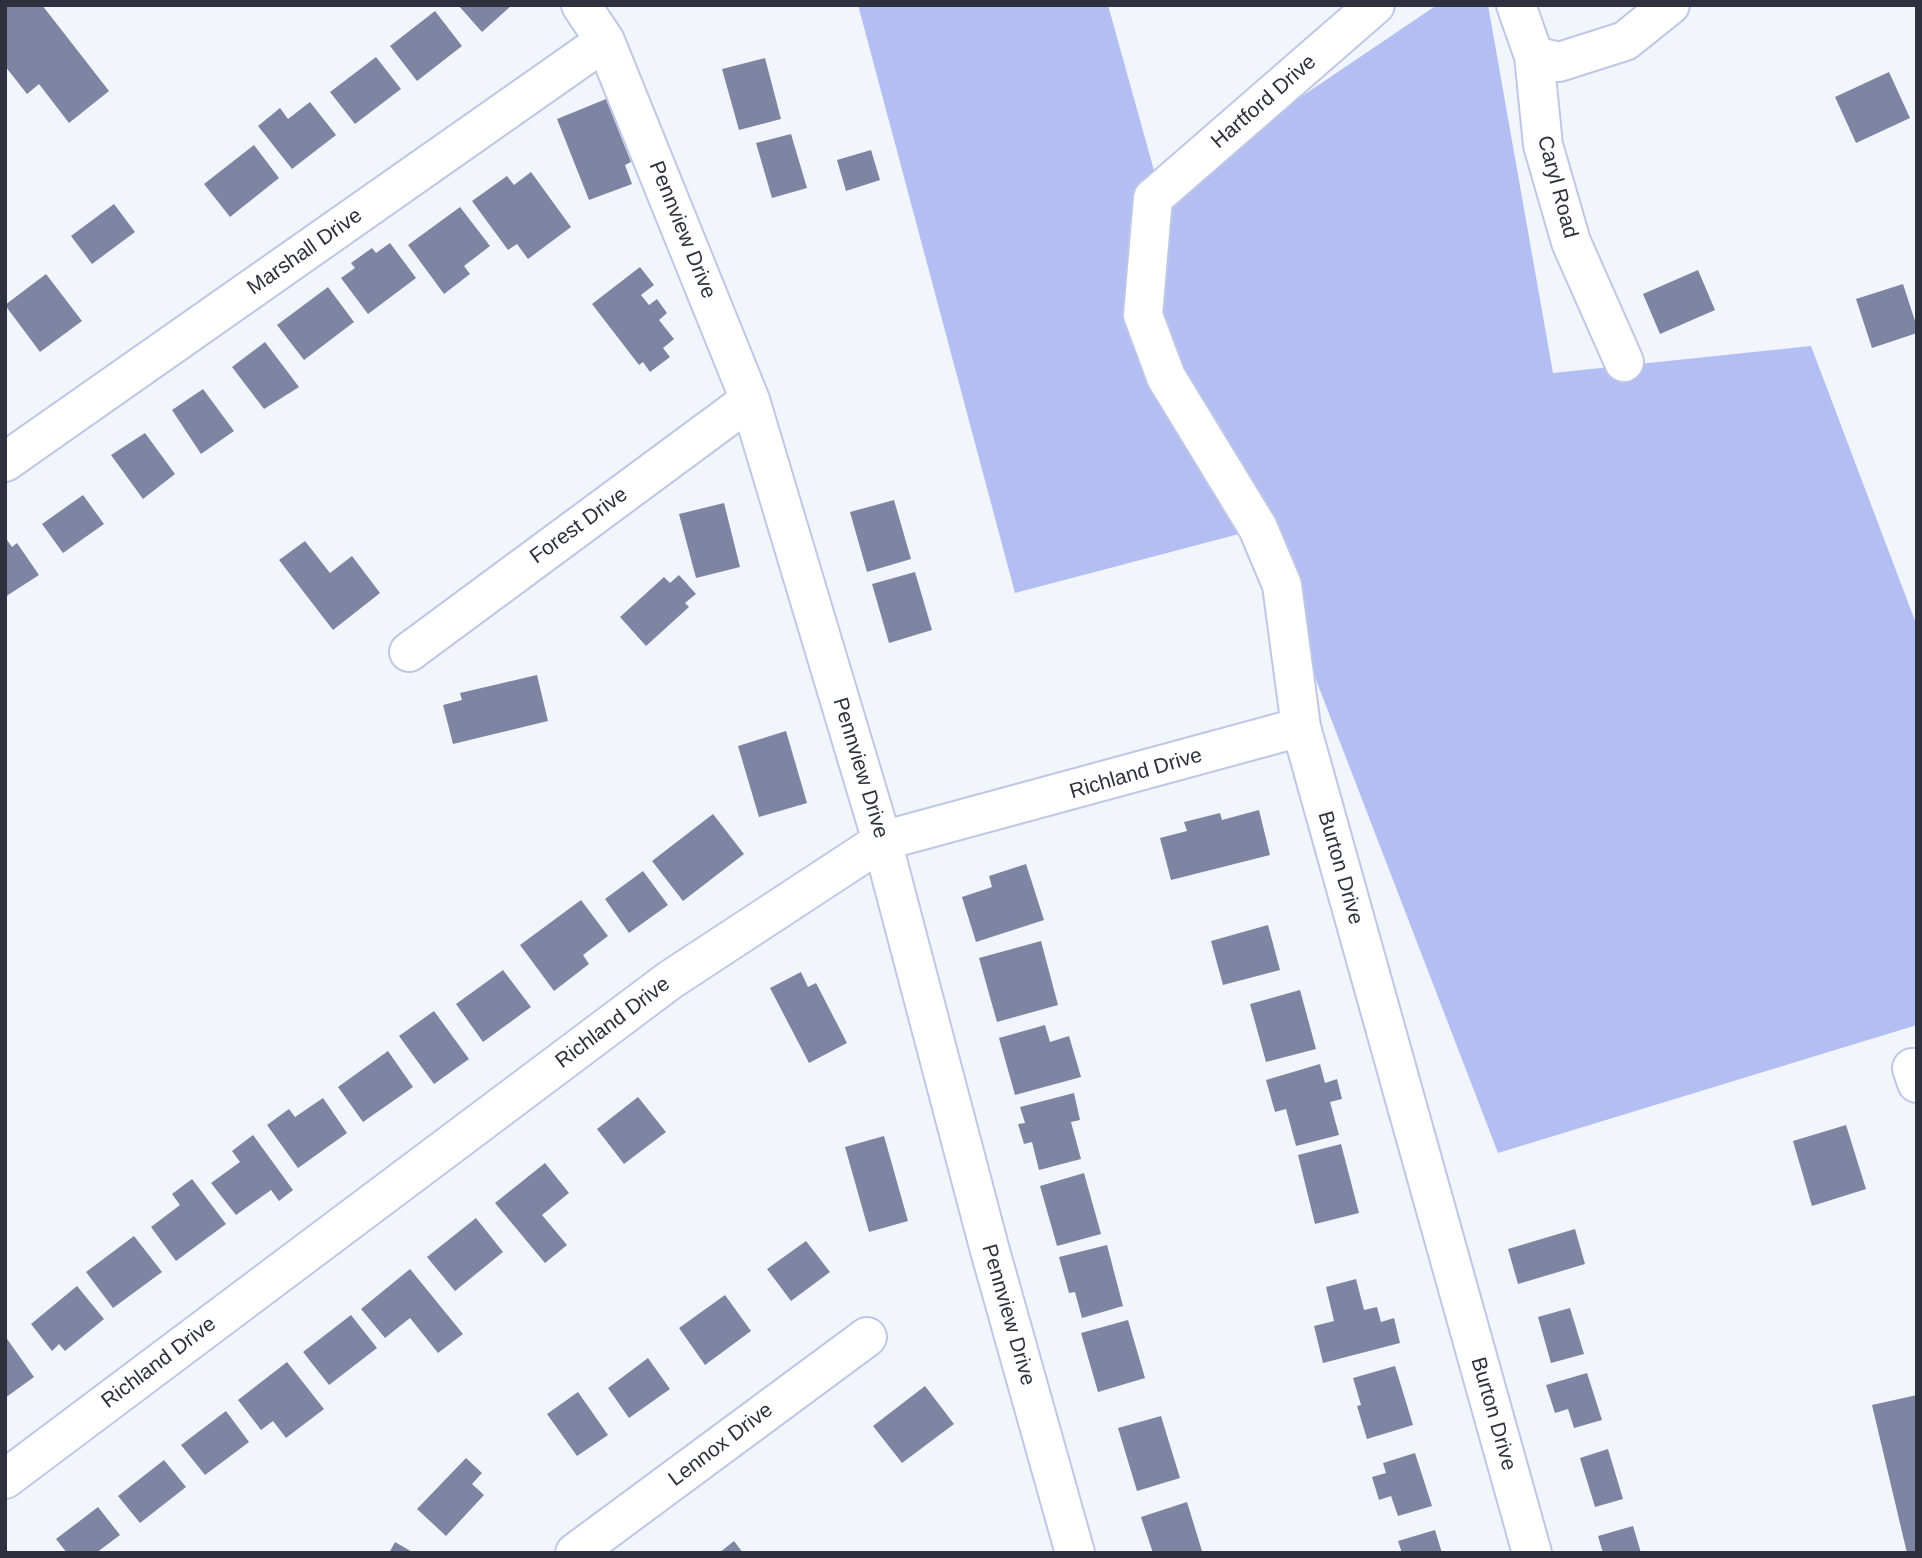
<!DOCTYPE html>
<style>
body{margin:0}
#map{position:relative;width:1922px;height:1558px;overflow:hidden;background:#f3f5fc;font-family:Arial,sans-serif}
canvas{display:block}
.frame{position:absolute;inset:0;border:7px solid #2e313d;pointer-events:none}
</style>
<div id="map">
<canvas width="1922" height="1558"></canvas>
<div class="frame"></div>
</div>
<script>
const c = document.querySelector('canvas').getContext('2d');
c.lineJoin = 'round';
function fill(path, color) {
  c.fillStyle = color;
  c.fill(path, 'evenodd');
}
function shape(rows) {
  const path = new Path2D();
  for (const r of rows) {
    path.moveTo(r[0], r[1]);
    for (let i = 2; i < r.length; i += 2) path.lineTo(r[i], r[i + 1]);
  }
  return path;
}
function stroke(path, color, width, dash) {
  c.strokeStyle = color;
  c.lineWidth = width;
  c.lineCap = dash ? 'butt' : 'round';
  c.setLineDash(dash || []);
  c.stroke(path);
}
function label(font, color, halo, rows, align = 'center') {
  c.font = font + ' Arial,sans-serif';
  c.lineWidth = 6;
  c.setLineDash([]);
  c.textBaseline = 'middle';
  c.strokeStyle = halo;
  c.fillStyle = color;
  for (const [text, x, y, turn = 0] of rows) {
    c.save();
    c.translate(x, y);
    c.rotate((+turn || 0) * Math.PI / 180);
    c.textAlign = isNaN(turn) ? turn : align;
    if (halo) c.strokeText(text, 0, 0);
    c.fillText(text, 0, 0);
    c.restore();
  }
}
const forest = shape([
 [858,5,1108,5,1160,192,1437,5,1488,5,1553,373,1811,346,1917,626,1917,1025,1498,1153,1258,529,1015,593]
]);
const building = shape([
 [5,5,42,5,109,91,69,123,39,84,27,94,5,66],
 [458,5,512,5,482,32],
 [435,11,462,46,417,81,390,46],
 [376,57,401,89,355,124,330,92],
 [765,58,781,119,739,130,722,69],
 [1889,72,1910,118,1856,143,1835,97],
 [606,99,631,162,625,165,632,184,589,200,557,119],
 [310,102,336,135,292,169,258,126,280,108,288,119],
 [791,134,807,188,772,198,756,143],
 [254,145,279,178,230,217,204,184],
 [871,150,880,180,846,191,837,160],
 [531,172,571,227,528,259,517,244,508,250,472,201,507,176,514,185],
 [114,204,135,232,92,264,71,236],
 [460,207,490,246,464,266,470,274,444,294,408,245],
 [390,243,416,278,368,314,341,278,355,268,351,263,372,248,376,253],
 [640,267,654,285,641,295,649,305,657,299,667,313,659,320,674,339,663,348,670,357,650,372,643,362,639,365,592,304],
 [1698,270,1715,310,1660,334,1643,294],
 [46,274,82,321,40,352,5,305],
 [1903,284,1917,327,1917,333,1872,348,1856,299],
 [328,287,354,322,304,360,277,325],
 [265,342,299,387,264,409,232,367],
 [203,389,234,431,201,454,172,410],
 [145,433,175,474,143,499,111,455],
 [83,495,104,524,63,553,42,524],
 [894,500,911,559,867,572,850,512],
 [724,503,740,567,696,578,679,514],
 [7,540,12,547,17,543,39,575,5,597],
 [305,541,330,573,352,556,380,593,333,630,279,560],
 [915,572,932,630,889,643,872,584],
 [679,575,696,594,685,603,689,607,646,646,620,617,664,577,670,583],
 [537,675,548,721,453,744,443,705,462,700,460,693],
 [786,731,807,803,759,817,738,746],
 [1259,810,1270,855,1171,880,1160,838,1187,831,1184,822,1220,813,1222,820],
 [713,814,744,854,683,901,652,861],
 [1026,864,1044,920,976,942,962,897,992,887,989,876],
 [643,871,668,905,629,933,605,899],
 [581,900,608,936,583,955,589,964,554,991,520,945],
 [1268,925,1280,970,1223,985,1211,941],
 [1041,941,1058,1005,997,1022,979,958],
 [503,970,531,1007,483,1042,456,1004],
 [801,972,808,987,816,983,847,1043,809,1063,770,988],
 [1300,990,1316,1049,1266,1062,1250,1004],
 [434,1011,469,1059,434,1084,399,1036],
 [1045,1025,1050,1042,1069,1036,1081,1077,1015,1095,999,1038],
 [388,1051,413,1087,363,1122,338,1087],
 [1320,1064,1325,1083,1337,1079,1342,1099,1330,1102,1339,1135,1296,1146,1286,1109,1275,1112,1266,1080],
 [1074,1093,1080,1120,1071,1122,1081,1159,1039,1170,1032,1142,1024,1144,1018,1124,1025,1123,1020,1107],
 [638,1097,666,1132,624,1164,597,1129],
 [323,1098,347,1133,298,1168,267,1125,289,1109,295,1117],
 [1846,1125,1866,1189,1812,1206,1793,1141],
 [253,1135,293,1190,279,1201,271,1190,236,1215,211,1183,240,1162,232,1151],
 [884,1136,908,1221,869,1232,845,1147],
 [1341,1144,1359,1213,1315,1224,1298,1155],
 [545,1163,569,1193,542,1215,567,1245,545,1263,495,1203],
 [1084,1173,1101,1234,1057,1246,1040,1186],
 [192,1179,226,1224,176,1261,151,1227,180,1205,172,1194],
 [476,1218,503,1252,455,1291,427,1257],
 [1575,1229,1585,1264,1518,1284,1508,1249],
 [134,1236,162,1272,113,1308,86,1272],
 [806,1241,830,1272,791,1301,767,1269],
 [1107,1245,1123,1306,1082,1318,1075,1292,1069,1293,1059,1257],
 [410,1269,463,1334,438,1353,410,1318,385,1338,361,1309],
 [1356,1279,1364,1310,1377,1307,1381,1322,1394,1318,1400,1343,1323,1363,1314,1326,1334,1321,1326,1287],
 [77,1286,104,1319,65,1351,59,1344,52,1351,31,1324],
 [725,1295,751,1331,705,1365,679,1328],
 [1570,1308,1584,1354,1551,1363,1538,1317],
 [351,1315,377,1348,329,1385,303,1352],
 [1128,1320,1145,1378,1098,1392,1081,1333],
 [5,1336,34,1377,5,1398],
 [648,1358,670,1389,629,1418,608,1388],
 [287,1362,324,1409,286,1438,273,1421,261,1430,238,1400],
 [1395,1366,1413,1425,1367,1439,1357,1406,1361,1405,1353,1378],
 [1587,1373,1602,1420,1574,1428,1568,1409,1555,1413,1546,1385],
 [925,1386,954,1424,902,1463,873,1426],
 [578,1392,608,1435,577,1456,547,1414],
 [1917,1395,1917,1553,1907,1553,1872,1405],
 [226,1411,249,1442,205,1475,181,1445],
 [1161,1416,1180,1478,1137,1491,1118,1428],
 [1608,1449,1623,1499,1595,1507,1580,1458],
 [1415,1453,1432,1506,1398,1516,1391,1496,1379,1500,1372,1477,1386,1473,1383,1463],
 [466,1458,482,1473,472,1484,484,1495,446,1536,417,1509],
 [164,1460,186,1487,140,1523,118,1496],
 [1187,1502,1202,1551,1153,1553,1141,1517],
 [98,1507,120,1535,96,1553,67,1553,56,1539],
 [1633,1526,1641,1553,1603,1553,1598,1536],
 [1435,1530,1442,1553,1402,1553,1398,1541],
 [734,1541,743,1553,719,1553],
 [395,1542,414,1553,389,1553]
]);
const minor = shape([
 [581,5,605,41,750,400,882,841,989,1247,1075,1553],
 [1375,5,1153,198,1143,315,1166,377,1258,528,1282,585,1301,727,1532,1553],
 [1516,5,1534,56,1543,145,1571,242,1624,362],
 [1534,56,1559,62,1625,41,1670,5],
 [5,462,605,41],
 [409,652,750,400],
 [1912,1068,1917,1083],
 [5,1479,670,980,882,841,1301,727],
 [575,1553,867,1337]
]);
const streetNames = [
 ["Hartford Drive",1264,102,-41],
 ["Caryl Road",1557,187,75],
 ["Pennview Drive",682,230,68],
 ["Marshall Drive",305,252,-35],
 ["Forest Drive",579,526,-36],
 ["Pennview Drive",860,768,73],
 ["Richland Drive",1136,774,-16],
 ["Burton Drive",1340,868,74],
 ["Richland Drive",613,1023,-37],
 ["Pennview Drive",1008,1315,74],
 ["Richland Drive",159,1363,-37],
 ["Burton Drive",1493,1414,74],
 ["Lennox Drive",721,1445,-37]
];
fill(forest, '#b3bff2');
fill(building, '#7e85a2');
stroke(minor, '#bfc7e6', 42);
stroke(minor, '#fff', 38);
label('21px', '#2e313d', '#fff', streetNames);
</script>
